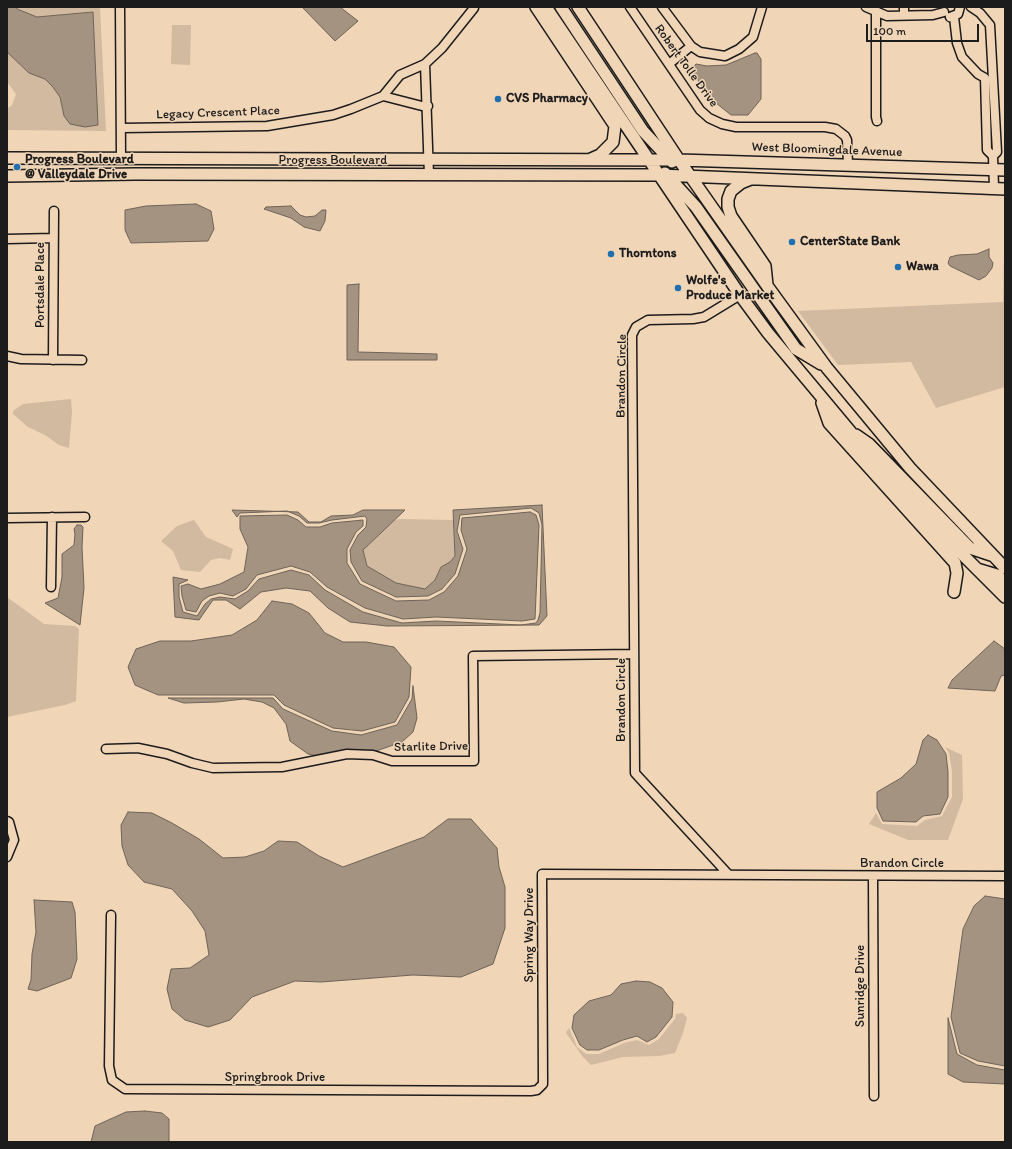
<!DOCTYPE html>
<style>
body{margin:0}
#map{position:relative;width:1012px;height:1149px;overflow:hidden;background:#f0d5b7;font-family:Itim,sans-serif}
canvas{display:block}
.frame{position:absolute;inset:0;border:8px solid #1c1c1c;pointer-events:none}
.scale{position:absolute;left:866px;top:24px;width:113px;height:18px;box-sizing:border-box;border:2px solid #1c1c1c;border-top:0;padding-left:5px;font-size:12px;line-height:14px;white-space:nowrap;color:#1c1c1c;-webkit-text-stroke:3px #f0d5b7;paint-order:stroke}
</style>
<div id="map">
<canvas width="1012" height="1149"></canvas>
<div class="frame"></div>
<div class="scale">100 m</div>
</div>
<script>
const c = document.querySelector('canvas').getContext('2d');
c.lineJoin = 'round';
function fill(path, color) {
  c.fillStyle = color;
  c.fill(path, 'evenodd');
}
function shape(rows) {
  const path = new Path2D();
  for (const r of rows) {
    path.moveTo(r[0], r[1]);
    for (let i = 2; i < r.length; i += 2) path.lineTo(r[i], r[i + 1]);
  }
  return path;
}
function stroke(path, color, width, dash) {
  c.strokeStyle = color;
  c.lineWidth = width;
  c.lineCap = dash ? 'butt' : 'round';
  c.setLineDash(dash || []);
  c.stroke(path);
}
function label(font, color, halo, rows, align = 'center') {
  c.font = font + ' Itim,sans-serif';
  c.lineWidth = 3;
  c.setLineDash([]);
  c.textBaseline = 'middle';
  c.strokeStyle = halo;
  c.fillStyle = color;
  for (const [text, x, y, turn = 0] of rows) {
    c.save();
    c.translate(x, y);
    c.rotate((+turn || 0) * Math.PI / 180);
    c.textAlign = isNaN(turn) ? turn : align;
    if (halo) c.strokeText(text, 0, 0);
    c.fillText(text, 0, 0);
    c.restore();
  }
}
const green = shape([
 [16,7,100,7,106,131,7,130,7,109,12,105,16,94,7,82,7,52,29,73,45,79,52,86,60,97,64,116,97,103,93,12,36,17,17,9],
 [172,25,191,25,190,65,171,64],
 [1005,206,1005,387,936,408,911,362,838,365,798,311,1003,302],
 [71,399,72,412,69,448,59,445,45,435,28,427,13,414,13,411,23,404],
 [400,519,453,520,455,556,450,562,441,567,435,580,425,589,396,583,367,566,362,550,394,520],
 [194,520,206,537,233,549,230,560,220,558,211,560,200,572,181,570,173,551,161,541,177,526],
 [7,597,44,624,75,626,79,629,76,701,65,705,7,717],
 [945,747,962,755,963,799,948,840,908,840,869,824,876,813,882,824,917,826,925,820,942,816,952,797,952,771,949,753],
 [683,1013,687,1018,683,1033,675,1053,659,1056,623,1057,591,1065,583,1057,566,1033,569,1028,577,1047,586,1054,599,1054,624,1043,637,1040,649,1045,659,1039,675,1019,676,1014]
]);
const water = shape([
 [7,7,16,7,17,9,37,17,93,12,98,125,85,127,70,124,64,116,60,97,52,86,45,79,29,73,7,52,7,7],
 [302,7,340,7,358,21,335,41,302,7],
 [755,53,757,53,761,59,761,99,748,115,731,115,716,103,699,82,692,68,696,64,707,66,726,65,755,53],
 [196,204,211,211,214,229,208,241,131,243,125,230,125,210,146,206,196,204],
 [291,206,300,215,306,217,315,216,322,210,326,210,325,221,320,231,304,227,291,218,264,209,266,207,291,206],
 [989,249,989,257,993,263,992,268,986,276,979,280,950,266,948,263,950,257,958,255,977,254,989,249],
 [359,284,358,352,437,354,437,360,347,360,347,285,359,284],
 [542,505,547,616,539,625,387,626,350,622,328,608,310,591,286,588,261,592,240,609,226,600,213,600,199,620,175,617,173,577,188,580,179,584,179,597,183,612,197,616,205,604,211,599,220,597,235,599,248,591,259,579,291,570,309,575,325,590,363,612,402,623,436,621,521,625,536,623,538,620,540,613,542,525,539,513,531,508,460,515,457,531,463,549,455,574,442,589,428,596,396,597,362,581,351,562,350,550,358,535,366,527,367,519,365,516,332,520,319,523,307,523,299,516,287,511,240,513,237,517,232,510,298,512,309,522,321,522,331,516,353,515,363,510,405,510,363,550,367,566,396,583,425,589,435,580,441,567,450,562,455,556,453,510,542,505],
 [530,512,536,515,539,525,535,619,522,621,436,617,403,619,365,608,327,587,310,572,291,566,257,575,246,589,233,596,220,593,209,596,202,601,196,612,186,610,182,596,181,586,188,584,201,589,220,584,244,572,248,547,240,529,240,516,287,515,298,520,306,527,320,527,332,523,363,520,363,526,356,532,347,549,347,563,360,584,396,601,429,600,444,592,458,576,467,549,461,530,462,518,530,512],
 [77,525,81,525,83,527,82,547,84,588,80,625,45,603,58,598,62,577,62,554,74,545,75,534,74,529,77,525],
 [272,601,292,604,309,613,325,633,343,642,366,642,394,647,411,667,409,697,395,722,362,731,333,728,284,705,274,695,158,695,135,685,128,667,136,649,160,641,191,641,232,635,257,620,272,601],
 [994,641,1005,649,1005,675,1001,676,995,691,948,688,952,680,994,641],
 [413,686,417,718,413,732,402,742,376,751,347,750,318,756,308,754,290,741,286,724,274,708,262,702,244,699,217,702,184,703,168,698,273,698,283,709,332,731,361,735,397,725,412,699,413,686],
 [928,735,937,740,946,754,948,772,948,797,940,814,923,816,916,822,883,821,877,808,877,792,901,778,916,764,923,740,928,735],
 [128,812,152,813,172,823,199,839,223,858,245,857,264,851,278,841,297,842,319,856,343,867,424,837,448,819,471,819,497,848,499,867,505,887,505,928,493,964,461,977,413,975,321,982,295,981,252,997,230,1020,208,1027,185,1020,172,1009,167,989,171,969,190,968,209,955,205,931,192,911,172,889,144,882,128,865,122,846,121,825,128,812],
 [985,896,1005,899,1005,1066,978,1061,960,1053,951,1017,963,929,974,906,985,896],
 [34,900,72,902,75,912,77,959,71,978,37,991,28,989,31,980,32,954,36,932,34,900],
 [636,981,650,982,662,988,673,1002,672,1017,656,1037,647,1042,637,1036,623,1040,599,1050,587,1050,580,1045,572,1028,574,1015,589,1001,611,995,621,984,636,981],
 [948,1018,957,1054,977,1065,1005,1070,1005,1084,963,1082,948,1074,948,1018],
 [145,1111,162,1113,169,1119,169,1142,91,1142,95,1126,126,1112,145,1111]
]);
const minor = shape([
 [120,7,121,158],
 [630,7,700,110,709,118,722,124,736,127,825,127,836,129,845,136,847,140,848,164],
 [662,7,691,46,700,52,725,56,739,49,753,37,762,7],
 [866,7,887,16,933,15,944,12],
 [904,7,904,15],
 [971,7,980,13,990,25,997,152,993,156,994,188],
 [876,12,876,117,877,121],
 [950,17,958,14,960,7],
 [954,17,957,43,962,57,978,74,985,78,987,150,993,156],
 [425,64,429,175],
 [669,64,691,46],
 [383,96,422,106,428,106],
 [122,128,267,126,333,115,351,109,383,96,400,75,425,64,442,48,474,8,474,7],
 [7,239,53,238],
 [7,356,21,359,82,360],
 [53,360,54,211],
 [7,518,85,517],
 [51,587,52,517],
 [106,749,138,748,167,754,192,763,213,768,282,767,347,754,373,755,392,761,474,761,473,656,634,654],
 [7,821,9,822,14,840,7,857],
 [728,874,635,773,632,335,636,327,648,320,693,319,704,317,740,295],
 [873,876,874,1096],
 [111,915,109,1066,112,1080,125,1089,531,1091,537,1090,543,1084,542,874,1005,876]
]);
const major = shape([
 [536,7,615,126,613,142,600,155,591,159],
 [546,7,740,295,768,333,885,473,935,527,1005,597],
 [561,7,643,131,672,162],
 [578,7,679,160,768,287,827,368,910,468,1005,568],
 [7,158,679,160,1005,170],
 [665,173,696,207,796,349,821,364],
 [7,176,135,174,659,175,1005,189],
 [751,179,741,183,731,191,728,199,728,207,731,216,765,266,767,285],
 [822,403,829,423,955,563,957,573,954,592],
 [856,435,869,444,970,548,991,555],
 [977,569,997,575,1005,583]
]);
const markers = [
 [498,99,4,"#1f6fb2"],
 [17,167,4,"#1f6fb2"],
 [792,242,4,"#1f6fb2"],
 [611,254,4,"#1f6fb2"],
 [898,267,4,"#1f6fb2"],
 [678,288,4,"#1f6fb2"]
];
const streetNames = [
 ["Robert Tolle Drive",686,66,54],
 ["Legacy Crescent Place",218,113,-2],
 ["West Bloomingdale Avenue",827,150,2],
 ["Progress Boulevard",333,161],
 ["Portsdale Place",41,285,-90],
 ["Brandon Circle",622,376,-89],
 ["Brandon Circle",622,700,-90],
 ["Starlite Drive",431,747,-1],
 ["Brandon Circle",902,864],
 ["Spring Way Drive",530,935,-90],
 ["Sunridge Drive",861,986,-90],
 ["Springbrook Drive",275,1078]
];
const poiNames = [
 ["CVS Pharmacy",506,99],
 ["Progress Boulevard",25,160],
 ["@ Valleydale Drive",25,175],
 ["CenterState Bank",800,242],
 ["Thorntons",619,254],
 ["Wawa",906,267],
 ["Wolfe's",686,281],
 ["Produce Market",686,296]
];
fill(green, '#d1baa0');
fill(water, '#a49380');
stroke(water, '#6e6358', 1);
stroke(minor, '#1c1c1c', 11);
stroke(major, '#1c1c1c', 14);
stroke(minor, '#f0d5b7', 8);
stroke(major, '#f0d5b7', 11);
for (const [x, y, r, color] of markers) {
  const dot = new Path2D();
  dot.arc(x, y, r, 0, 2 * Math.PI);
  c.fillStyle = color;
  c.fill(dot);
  stroke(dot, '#f0d5b7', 1.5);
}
label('13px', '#1c1c1c', '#f0d5b7', streetNames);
label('bold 13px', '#1c1c1c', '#f0d5b7', poiNames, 'left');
</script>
